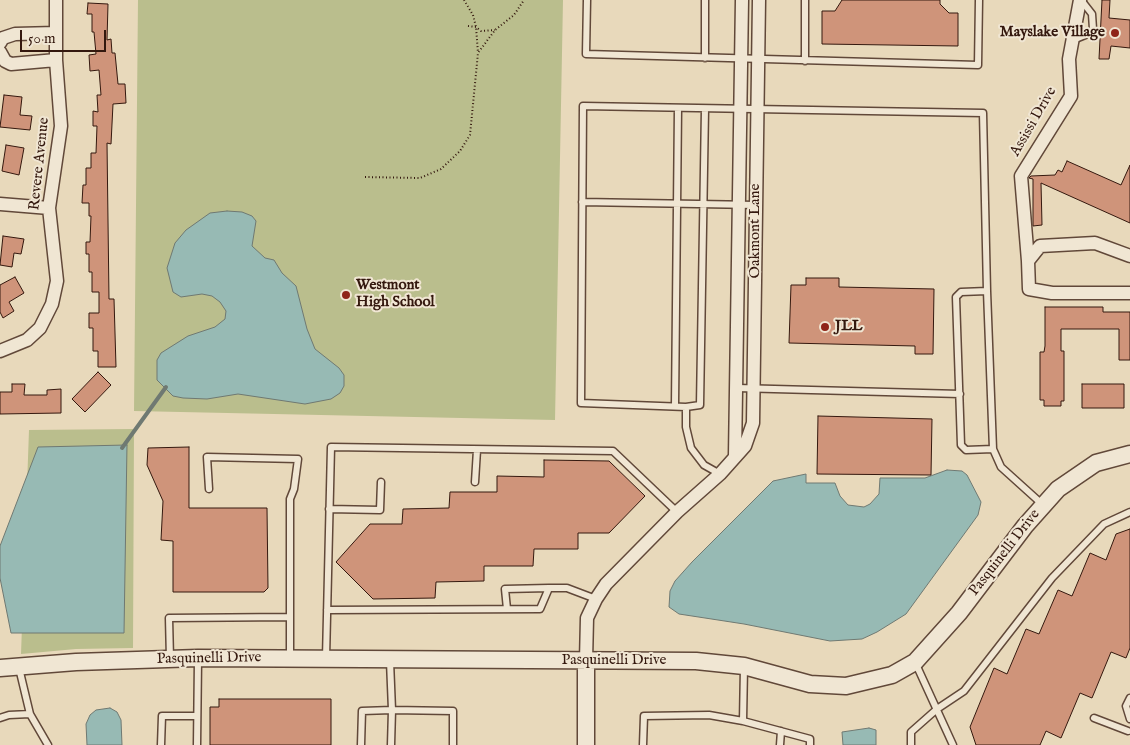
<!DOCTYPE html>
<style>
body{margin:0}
#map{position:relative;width:1130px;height:745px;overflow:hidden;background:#e8d9bb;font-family:"IM FELL English",serif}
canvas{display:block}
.scale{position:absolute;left:20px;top:30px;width:86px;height:22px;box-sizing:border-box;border:2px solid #34180e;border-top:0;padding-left:6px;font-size:15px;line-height:18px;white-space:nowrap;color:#34180e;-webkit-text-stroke:4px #f0e6d3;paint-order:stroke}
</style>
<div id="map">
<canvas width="1130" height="745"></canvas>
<div class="scale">50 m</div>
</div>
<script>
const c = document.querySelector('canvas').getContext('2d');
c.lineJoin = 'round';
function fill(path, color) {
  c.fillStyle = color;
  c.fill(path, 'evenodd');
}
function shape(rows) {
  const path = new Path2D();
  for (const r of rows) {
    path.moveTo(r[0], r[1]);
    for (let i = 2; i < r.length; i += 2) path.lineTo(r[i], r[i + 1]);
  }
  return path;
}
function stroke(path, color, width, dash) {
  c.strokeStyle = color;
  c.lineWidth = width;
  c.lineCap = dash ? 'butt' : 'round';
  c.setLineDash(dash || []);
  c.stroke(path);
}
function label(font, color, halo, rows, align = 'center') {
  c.font = font + ' "IM FELL English",serif';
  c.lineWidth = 4;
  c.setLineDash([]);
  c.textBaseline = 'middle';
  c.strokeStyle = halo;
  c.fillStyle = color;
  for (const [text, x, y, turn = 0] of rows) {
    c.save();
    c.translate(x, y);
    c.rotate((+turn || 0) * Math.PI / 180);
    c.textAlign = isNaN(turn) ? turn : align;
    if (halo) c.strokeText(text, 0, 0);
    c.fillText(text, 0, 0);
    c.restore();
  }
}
const green = shape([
 [138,0,563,0,555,420,134,411],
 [134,429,133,648,76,649,21,654,29,430]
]);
const water = shape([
 [227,211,242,212,252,216,256,221,252,246,265,258,274,260,282,273,296,286,307,329,315,349,339,368,344,375,344,386,340,393,331,399,305,404,238,394,207,399,183,398,173,396,157,380,157,360,161,353,188,336,215,327,225,319,226,311,220,302,212,296,202,294,181,297,173,292,167,268,175,243,186,230,210,213,227,211],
 [127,445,124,633,11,633,0,578,0,546,38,447,127,445],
 [947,470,962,471,967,475,981,502,978,515,906,614,877,632,862,639,830,641,744,624,679,614,669,607,670,591,675,581,692,562,773,481,806,474,806,483,835,483,840,496,848,505,864,507,870,504,879,494,880,478,925,478,947,470],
 [110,708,117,712,121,720,122,745,87,745,86,724,90,715,96,710,110,708],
 [869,728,876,730,876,745,843,745,842,732,869,728]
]);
const stream = shape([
 [122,448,166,387]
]);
const building = shape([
 [842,0,940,0,940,4,949,13,958,13,958,46,822,44,822,11,835,11,842,0],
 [1102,0,1110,0,1109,18,1130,20,1130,48,1111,46,1109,59,1099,59,1102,0],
 [88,3,108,4,107,40,111,39,112,53,115,53,118,84,125,84,126,103,113,104,111,144,107,143,109,299,114,299,116,367,98,367,98,351,93,351,93,328,89,328,89,313,99,313,99,292,92,292,92,272,89,272,89,254,86,254,86,242,90,242,91,216,89,216,89,203,82,203,83,185,86,185,86,168,91,168,91,153,96,153,97,126,93,126,93,111,98,112,97,95,101,95,99,70,90,71,89,55,96,54,94,32,92,32,92,14,87,14,88,3],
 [4,95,22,97,20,115,32,116,30,130,0,127,4,95],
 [6,145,24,148,19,175,2,171,6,145],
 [1067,161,1121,185,1130,165,1130,223,1041,183,1042,225,1033,226,1033,179,1029,178,1031,176,1055,175,1058,170,1062,172,1067,161],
 [3,236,24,239,21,254,14,253,12,267,0,265,3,236],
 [15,277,24,293,9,302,14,311,3,318,0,312,0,285,15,277],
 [806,278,839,278,839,287,934,289,933,354,915,354,915,346,789,343,791,285,806,285,806,278],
 [1045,307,1103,307,1103,312,1130,312,1130,360,1119,360,1119,329,1061,329,1061,351,1064,351,1064,401,1061,401,1061,406,1044,406,1044,400,1040,400,1040,352,1044,352,1045,346,1045,307],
 [98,372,111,385,85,412,72,399,98,372],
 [12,384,25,384,24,395,47,395,47,390,61,389,61,413,0,414,0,392,12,392,12,384],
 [1082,384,1124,384,1124,408,1082,408,1082,384],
 [818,416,932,419,931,475,817,474,818,416],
 [189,447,189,508,267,508,268,588,264,592,173,592,173,541,161,540,163,501,147,465,148,448,189,447],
 [544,460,609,461,645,496,609,533,578,533,578,549,534,549,533,566,484,566,484,581,436,582,435,598,373,599,336,562,370,524,402,524,403,509,449,508,450,492,497,492,497,476,544,477,544,460],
 [1130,529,1130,648,1126,658,1111,652,1092,698,1080,693,1061,738,1046,731,1040,745,976,745,970,727,994,668,1007,674,1026,629,1039,634,1058,590,1072,596,1090,553,1106,560,1116,534,1130,529],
 [219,699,331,699,331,745,210,745,210,707,219,707,219,699]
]);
const path = shape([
 [464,0,473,15,476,27,478,53],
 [468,26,476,27,481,31,495,30],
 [365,177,420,178,441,169,460,151,470,135,478,53,495,30,514,15,524,0]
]);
const service = shape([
 [587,0,586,54,978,65,979,0],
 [1073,40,1090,33,1093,29,1092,14,1081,0],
 [705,58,705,0],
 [805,61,805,0],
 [705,109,700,405,686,407,581,403,583,106,983,113,987,291,961,292,956,297,961,445,966,450,993,449,1001,467,1042,504],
 [582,202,756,205],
 [987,291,993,449],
 [737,388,960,394],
 [675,405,678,108],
 [686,407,686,427,691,448,704,465,720,474],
 [475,482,477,450],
 [209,489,207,457,298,459,294,489,290,499,290,658],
 [329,509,380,510,381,482],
 [507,609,505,589,549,588],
 [327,610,540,609,549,588,567,588,596,599],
 [326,658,331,447,613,451,677,512],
 [170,659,169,618,290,617],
 [915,662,953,745],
 [19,668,30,714,48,745],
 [1130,698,1126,706,1130,719],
 [0,718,9,715,30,714],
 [1094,718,1128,731],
 [743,721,744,667],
 [161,745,162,716,197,716],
 [197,745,198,660],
 [361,745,362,711,392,710,390,661],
 [391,745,392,710,453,711,453,745],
 [643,745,644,716,709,715,743,721,810,739,810,745],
 [780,745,781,731],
 [911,745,911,732,937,709,964,691,1052,578,1104,524,1130,512]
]);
const minor = shape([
 [0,43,3,38,15,34,56,33],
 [0,52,5,61,11,64,56,60],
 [0,204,49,208],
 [1130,256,1095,243,1040,246,1028,261,1029,289,1052,293,1130,293],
 [1028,261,1021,176,1071,96,1069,59,1080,0],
 [0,351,27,340,40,328,52,304,57,281,49,208,61,126,56,60,56,0],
 [735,456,742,0],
 [586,661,587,618,596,599,606,584,677,512,720,474,745,446,753,423,759,0]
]);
const tertiary = shape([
 [0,668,76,662,198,658,696,661,744,666,810,684,846,686,892,675,915,662,959,613,1025,526,1058,489,1096,463,1130,454],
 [586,745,586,661]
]);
const markers = [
 [1115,33,5,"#8f2418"],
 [346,295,5,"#8f2418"],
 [825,327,5,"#8f2418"]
];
const poiNames = [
 ["Mayslake Village",1105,33,"right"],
 ["Westmont",356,286],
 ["High School",356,303],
 ["JLL",835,327]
];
const streetNames = [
 ["Assissi Drive",1034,122,-60],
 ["Revere Avenue",40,164,-84],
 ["Oakmont Lane",756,231,-90],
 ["Pasquinelli Drive",1005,553,-52],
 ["Pasquinelli Drive",209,659,-1],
 ["Pasquinelli Drive",614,661]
];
fill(green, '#babe8d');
fill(water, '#97bab4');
stroke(water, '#6f7972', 1);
stroke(stream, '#6f7972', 4);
fill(building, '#cf947a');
stroke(building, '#34180e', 1);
stroke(service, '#614839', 9);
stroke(minor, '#614839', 15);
stroke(tertiary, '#614839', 19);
stroke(path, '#34180e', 2, [1, 2.5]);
stroke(service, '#f0e6d3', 6);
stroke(minor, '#f0e6d3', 12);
stroke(tertiary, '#f0e6d3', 16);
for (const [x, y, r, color] of markers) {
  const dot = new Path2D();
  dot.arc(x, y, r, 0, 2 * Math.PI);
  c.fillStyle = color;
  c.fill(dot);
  stroke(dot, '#f0e6d3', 2);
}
label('bold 15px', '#34180e', '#f0e6d3', poiNames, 'left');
label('15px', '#34180e', '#f0e6d3', streetNames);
</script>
